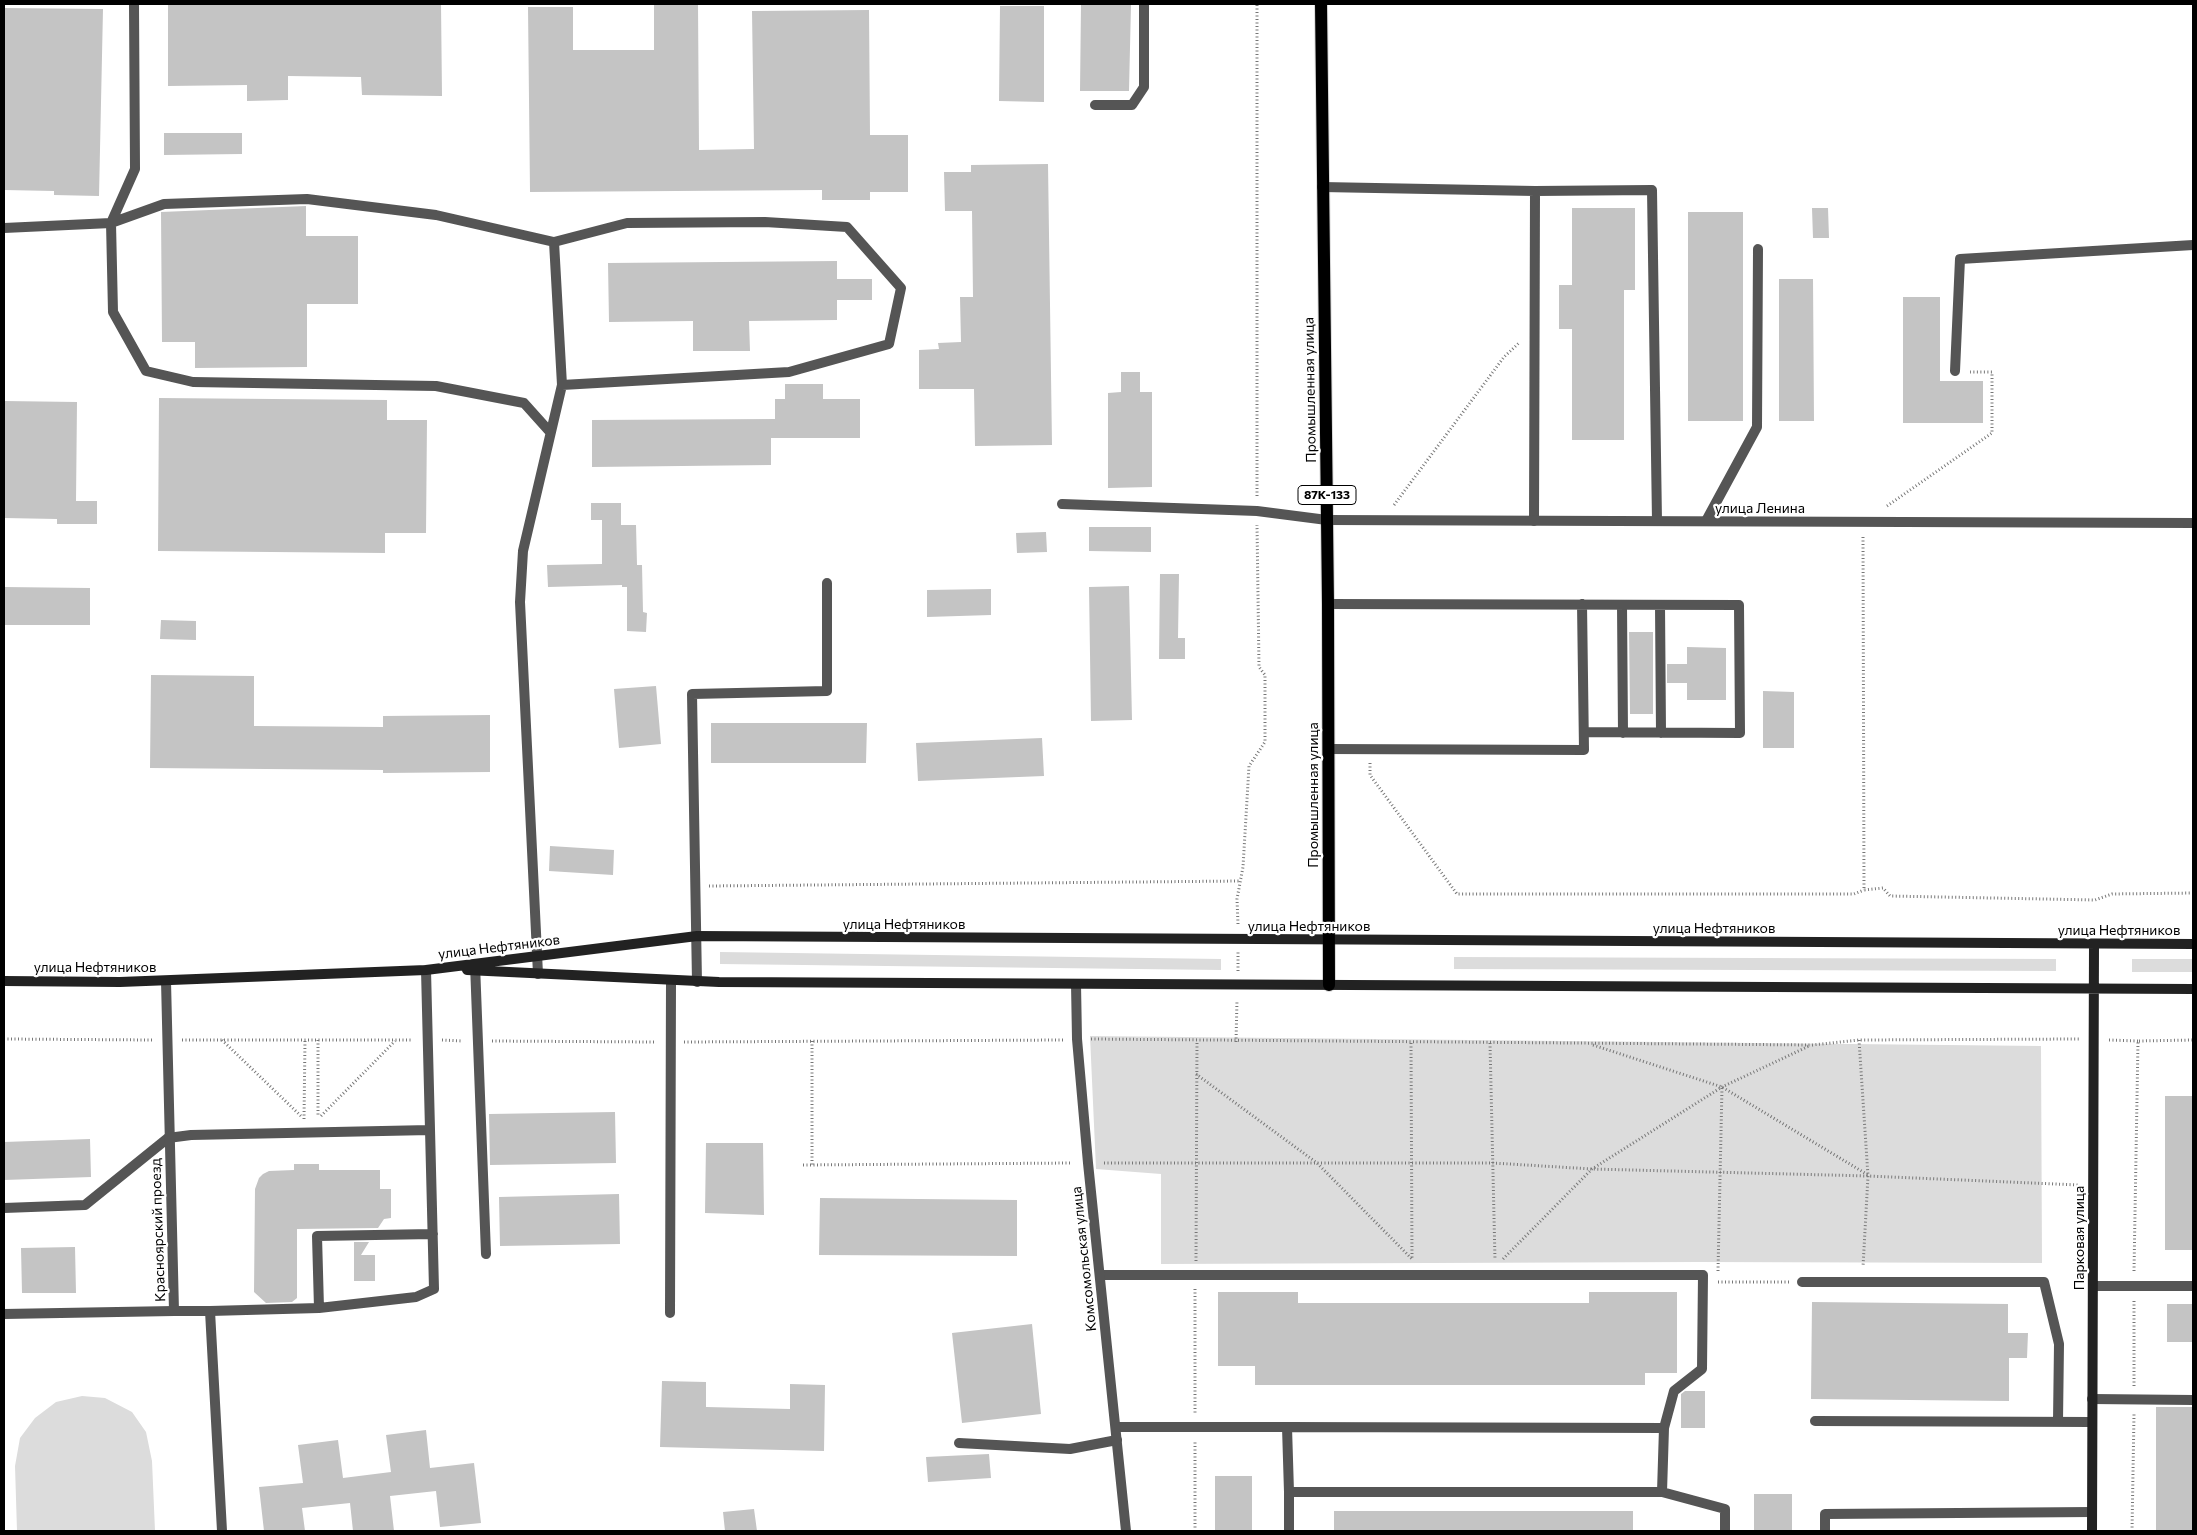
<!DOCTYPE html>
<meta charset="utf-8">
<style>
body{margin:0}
#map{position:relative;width:2197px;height:1535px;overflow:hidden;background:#fff;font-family:Commissioner,sans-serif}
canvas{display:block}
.frame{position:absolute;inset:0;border:5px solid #000;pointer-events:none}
</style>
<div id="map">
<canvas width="2197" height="1535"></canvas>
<div class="frame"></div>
</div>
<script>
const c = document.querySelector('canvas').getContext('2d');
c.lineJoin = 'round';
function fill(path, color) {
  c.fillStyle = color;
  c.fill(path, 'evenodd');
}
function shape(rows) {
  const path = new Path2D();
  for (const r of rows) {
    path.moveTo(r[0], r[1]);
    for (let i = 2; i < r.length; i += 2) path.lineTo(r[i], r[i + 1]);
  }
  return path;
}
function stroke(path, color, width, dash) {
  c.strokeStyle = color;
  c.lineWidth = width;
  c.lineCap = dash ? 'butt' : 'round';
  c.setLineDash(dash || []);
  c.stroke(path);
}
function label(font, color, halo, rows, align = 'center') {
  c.font = font + ' Commissioner,sans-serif';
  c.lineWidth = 4.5;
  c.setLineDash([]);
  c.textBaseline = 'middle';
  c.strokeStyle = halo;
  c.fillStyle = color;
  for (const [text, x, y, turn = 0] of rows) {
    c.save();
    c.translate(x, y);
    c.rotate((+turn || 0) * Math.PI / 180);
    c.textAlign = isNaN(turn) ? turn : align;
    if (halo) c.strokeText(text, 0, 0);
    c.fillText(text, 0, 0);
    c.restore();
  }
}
const green = shape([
 [720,952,1221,959,1221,970,720,964],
 [1454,957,2056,959,2056,971,1454,969],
 [2132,959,2193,959,2193,972,2132,972],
 [1090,1036,2041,1046,2042,1263,1698,1262,1161,1264,1161,1174,1096,1169],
 [82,1396,105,1398,132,1412,146,1432,152,1461,155,1531,17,1531,15,1466,20,1438,35,1418,56,1402]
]);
const building = shape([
 [168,4,441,4,442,96,362,95,361,77,288,76,288,100,247,101,247,85,168,86],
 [654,4,698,4,699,150,754,149,752,11,869,10,870,135,908,135,908,192,870,192,870,200,822,200,822,190,530,192,528,7,573,7,573,50,654,50],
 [1081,4,1131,4,1129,91,1080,91],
 [1000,6,1044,6,1044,102,999,101],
 [4,8,103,9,99,196,54,195,54,191,4,190],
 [164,133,242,133,242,154,164,155],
 [1048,164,1052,445,975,446,974,389,919,389,919,350,939,349,938,343,961,342,960,297,973,297,972,211,945,211,944,172,971,172,971,165],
 [306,206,306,236,358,236,358,304,307,304,307,367,195,368,195,342,162,342,161,212],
 [1572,208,1635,208,1635,290,1624,290,1624,440,1572,440,1572,329,1559,329,1559,285,1572,285],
 [1812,208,1828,208,1829,238,1813,238],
 [1688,212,1743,212,1743,421,1688,421],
 [837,261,837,279,872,279,872,300,837,300,837,320,749,321,750,351,693,351,693,321,609,322,608,263],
 [1779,279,1813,279,1814,421,1779,421],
 [1903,297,1940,297,1940,381,1983,381,1983,423,1903,423],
 [1121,372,1140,372,1140,392,1152,392,1152,487,1108,488,1108,393,1121,392],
 [785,384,823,384,823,399,860,399,860,438,771,438,771,465,592,467,592,420,775,419,775,399,785,399],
 [159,398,387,400,387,420,427,420,426,533,385,533,385,553,158,551],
 [4,401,77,402,76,501,97,501,97,524,57,524,57,519,4,518],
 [591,503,621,503,621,525,636,525,637,565,642,565,643,612,647,613,646,632,627,631,627,587,622,587,622,585,548,587,547,565,602,564,602,520,591,520],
 [1089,527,1151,527,1151,552,1089,551],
 [1046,532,1047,552,1017,553,1016,533],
 [1160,574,1179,574,1178,638,1185,638,1185,659,1159,659],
 [1129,586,1132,720,1091,721,1089,587],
 [4,587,90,588,90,625,4,625],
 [991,589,991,615,927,617,927,590],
 [161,620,196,621,196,640,160,639],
 [1629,632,1653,632,1653,714,1630,714],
 [1687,647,1726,648,1726,700,1687,700,1687,683,1667,683,1667,664,1687,664],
 [151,675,254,676,254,726,383,727,383,716,490,715,490,772,383,773,383,770,150,768],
 [656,686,661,744,619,748,614,689],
 [1763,691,1794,692,1794,748,1763,748],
 [711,723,867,723,866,763,711,763],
 [1042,738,1044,776,918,781,916,743],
 [550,846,614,850,613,875,549,871],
 [2165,1096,2193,1096,2193,1250,2165,1250],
 [615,1112,616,1163,490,1165,489,1114],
 [90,1139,91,1177,4,1180,4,1142],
 [706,1143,763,1143,764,1215,705,1213],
 [294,1164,319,1164,319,1170,380,1170,380,1189,391,1189,391,1218,384,1219,378,1228,297,1229,297,1298,292,1302,266,1303,254,1292,255,1189,259,1178,263,1174,269,1171,294,1170],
 [619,1194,620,1244,500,1246,499,1197],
 [820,1198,1017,1200,1017,1256,819,1255],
 [354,1242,369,1242,361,1255,375,1255,375,1281,354,1281],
 [75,1247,76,1293,22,1293,21,1248],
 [1218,1292,1298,1292,1298,1303,1589,1303,1589,1292,1677,1292,1677,1373,1645,1373,1645,1385,1255,1385,1255,1366,1218,1366],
 [1812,1302,2008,1304,2008,1333,2028,1333,2027,1358,2009,1358,2009,1401,1811,1399],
 [2167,1304,2193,1304,2193,1342,2167,1342],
 [1032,1324,1041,1414,962,1423,952,1333],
 [662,1381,706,1382,706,1407,790,1409,790,1384,825,1385,824,1451,660,1447],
 [1685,1391,1705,1391,1705,1428,1681,1428,1681,1394],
 [2156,1407,2193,1407,2193,1531,2156,1531],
 [426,1430,430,1468,474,1463,481,1523,440,1527,436,1491,390,1496,394,1531,353,1531,350,1503,302,1508,305,1531,264,1531,259,1487,303,1483,298,1445,338,1440,343,1478,391,1472,386,1435],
 [989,1454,991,1478,928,1482,926,1457],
 [1215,1476,1252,1476,1252,1531,1215,1531],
 [1754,1494,1792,1494,1792,1531,1754,1531],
 [754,1509,757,1531,725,1531,723,1512],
 [1334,1511,1633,1511,1633,1531,1334,1531]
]);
const path = shape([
 [1257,496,1257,4],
 [1394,505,1504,357,1520,342],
 [1887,506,1992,433,1992,372,1970,372],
 [1863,537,1864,890,1883,888,1890,896,2095,900,2112,894,2193,893],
 [1370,763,1370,775,1457,894,1854,894,1864,890],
 [709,886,1241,881],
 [1238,924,1237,899,1243,867,1249,766,1265,742,1265,675,1259,667,1257,525],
 [1238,971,1238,952],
 [4,1039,153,1040],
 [1091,1039,1812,1045,1859,1040,2080,1039],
 [182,1040,413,1040],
 [222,1040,302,1117],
 [318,1040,318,1117],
 [442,1040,463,1041],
 [1859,1040,1868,1176,1863,1267],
 [2109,1040,2138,1041],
 [492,1041,655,1042],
 [812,1041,812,1165],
 [684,1042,1063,1040],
 [1236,1042,1237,1000],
 [1411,1043,1412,1259],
 [1490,1043,1495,1260],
 [1593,1045,1722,1087,1868,1175],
 [1196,1074,1317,1163,1413,1260],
 [321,1116,395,1041],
 [304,1119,305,1040],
 [1104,1163,1493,1163,1592,1169,1868,1176,2079,1185],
 [803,1165,1072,1163],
 [1503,1259,1592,1169,1722,1087,1809,1046],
 [1196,1261,1197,1041],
 [1718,1271,1722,1087],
 [2134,1271,2138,1041,2193,1040],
 [1718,1282,1789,1282],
 [1195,1289,1195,1413],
 [2134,1386,2134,1299],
 [1195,1531,1195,1442],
 [2132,1531,2134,1414]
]);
const service = shape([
 [1095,105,1132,105,1144,87,1144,4],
 [1322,187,1535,191,1534,521],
 [1535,191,1652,190,1657,521],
 [4,228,111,223,135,169,134,4],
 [554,242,627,223,765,222,847,227,901,288,889,344,789,372,562,385],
 [1955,371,1960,259,2193,245],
 [1062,504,1257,511,1327,520],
 [1706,521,1757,427,1758,249],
 [1328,604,1739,605,1740,733,1584,732],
 [1622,605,1623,733],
 [1660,605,1661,733],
 [1328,749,1584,750,1582,604],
 [475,964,486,1254],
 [538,974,520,602,523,551,562,385,554,242,436,215,307,199,164,204,111,223,113,312,146,371,193,382,436,386,524,403,550,432],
 [697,982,692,694,827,691,827,583],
 [4,1208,85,1205,168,1138,191,1135,430,1130],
 [1100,1275,1703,1275,1702,1369,1674,1391,1664,1428,1662,1492],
 [1802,1282,2044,1282,2059,1344,2058,1421],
 [2093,1286,2193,1286],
 [319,1308,317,1236,433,1234],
 [210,1311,319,1308,416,1297,434,1289,426,970],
 [670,1313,671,981],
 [4,1314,174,1311],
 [2092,1399,2193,1400],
 [1815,1421,2092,1422],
 [1116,1427,1287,1427,1289,1492,1662,1492,1725,1509,1725,1531],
 [1287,1427,1664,1428],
 [959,1443,1070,1449,1117,1440],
 [1289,1492,1289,1531],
 [1825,1531,1825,1514,2092,1512]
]);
const minor = shape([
 [166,981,174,1311,210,1311,222,1531]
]);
const tertiary = shape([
 [1327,520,2193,523],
 [1076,984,1077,1039,1088,1163,1126,1531]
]);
const secondary = shape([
 [467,970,719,982,2193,989],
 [4,981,120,982,426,970,697,936,2193,944],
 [2092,1531,2094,944]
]);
const primary = shape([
 [1321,4,1328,604,1329,985]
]);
const shields = [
 [1327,495,58]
];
const shieldNames = [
 ["87К-133",1327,495]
];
const streetNames = [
 ["Промышленная улица",1310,390,-91],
 ["улица Ленина",1760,508],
 ["Промышленная улица",1313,795,-90],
 ["улица Нефтяников",904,924],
 ["улица Нефтяников",1309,926],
 ["улица Нефтяников",1714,928],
 ["улица Нефтяников",2119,930],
 ["улица Нефтяников",499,947,-7],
 ["улица Нефтяников",95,967],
 ["Красноярский проезд",158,1230,-92],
 ["Парковая улица",2079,1238,-90],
 ["Комсомольская улица",1084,1259,-96]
];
fill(green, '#dcdcdc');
fill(building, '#c4c4c4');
stroke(primary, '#dbdbdb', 14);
stroke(path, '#777', 3, [1, 2.5]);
stroke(service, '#555', 10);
stroke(minor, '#555', 10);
stroke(tertiary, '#555', 10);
stroke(secondary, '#222', 10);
stroke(primary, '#000', 12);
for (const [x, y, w] of shields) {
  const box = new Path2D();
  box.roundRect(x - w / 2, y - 9.5, w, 19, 4);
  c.fillStyle = '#fff';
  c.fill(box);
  stroke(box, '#000', 1);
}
label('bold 12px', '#000', null, shieldNames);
label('14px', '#000', '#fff', streetNames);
</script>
